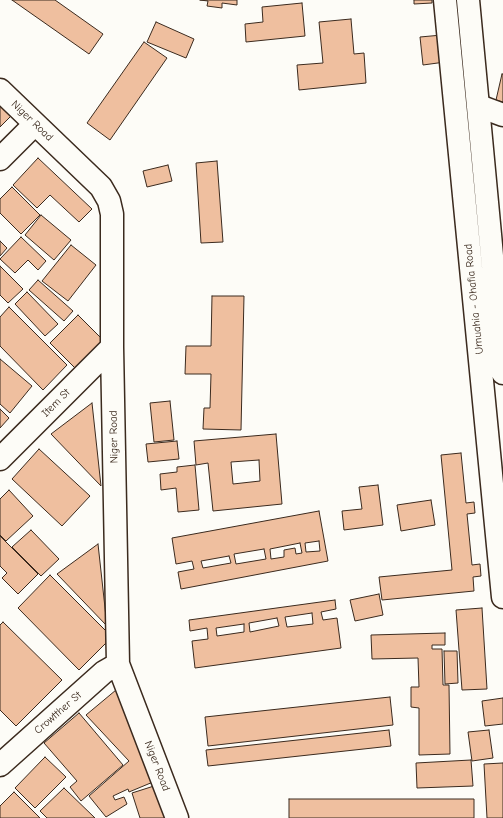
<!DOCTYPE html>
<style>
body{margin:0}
canvas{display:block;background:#fdfcf7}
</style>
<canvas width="503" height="818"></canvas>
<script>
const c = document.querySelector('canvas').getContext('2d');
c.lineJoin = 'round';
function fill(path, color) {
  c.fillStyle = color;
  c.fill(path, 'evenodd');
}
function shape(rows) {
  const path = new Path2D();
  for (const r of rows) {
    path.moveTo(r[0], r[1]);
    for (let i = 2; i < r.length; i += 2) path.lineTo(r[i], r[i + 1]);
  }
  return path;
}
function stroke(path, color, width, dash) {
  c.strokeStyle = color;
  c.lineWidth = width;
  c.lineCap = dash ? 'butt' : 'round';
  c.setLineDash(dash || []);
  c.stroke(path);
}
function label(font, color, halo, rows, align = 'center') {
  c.font = font + ' "Comic Neue",sans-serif';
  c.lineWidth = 4;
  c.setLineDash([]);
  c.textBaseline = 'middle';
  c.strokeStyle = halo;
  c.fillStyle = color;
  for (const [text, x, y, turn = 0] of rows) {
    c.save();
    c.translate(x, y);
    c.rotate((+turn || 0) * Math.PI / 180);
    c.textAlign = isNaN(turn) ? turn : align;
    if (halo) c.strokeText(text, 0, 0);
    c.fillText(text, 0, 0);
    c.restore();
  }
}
const building = shape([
 [12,0,55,0,103,34,89,54,12,0],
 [200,0,237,0,237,5,222,3,222,8,207,6,208,1,200,0],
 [414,0,432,0,432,3,414,4,414,0],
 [302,3,305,36,246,42,245,24,263,22,262,7,302,3],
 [351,19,354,54,364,53,366,83,299,90,297,65,323,63,319,22,351,19],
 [156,22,194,39,186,58,147,42,156,22],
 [442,35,445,62,423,65,420,37,442,35],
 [144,42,167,58,110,140,87,123,144,42],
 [502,74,503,74,503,102,496,100,502,74],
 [0,102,12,115,0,127,0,102],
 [38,158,92,209,79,222,50,195,37,208,13,185,38,158],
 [217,161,223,242,201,243,196,163,217,161],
 [168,165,172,181,147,187,143,171,168,165],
 [12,187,40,215,21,234,0,213,0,199,12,187],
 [41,215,71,240,54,260,25,235,41,215],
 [21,237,46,261,38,270,28,260,15,273,0,259,21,237],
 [0,241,7,248,0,256,0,241],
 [71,245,96,265,68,301,42,281,71,245],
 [0,266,23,289,8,303,0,295,0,266],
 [38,280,73,311,64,321,29,290,38,280],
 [27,292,58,324,45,336,15,304,27,292],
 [212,296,244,296,241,430,203,429,204,408,210,408,211,374,185,374,186,346,211,346,212,296],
 [9,307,67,365,43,390,0,346,0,317,9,307],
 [78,315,106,343,78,371,50,343,78,315],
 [0,359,32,386,10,413,0,404,0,359],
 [170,401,174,440,154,442,150,403,170,401],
 [92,403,101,486,51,434,92,403],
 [0,409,9,418,0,428,0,409],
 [276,434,282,504,213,511,208,463,196,465,194,441,276,434],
 [259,460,260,481,233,484,231,462,259,460],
 [177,441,179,459,148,462,146,444,177,441],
 [39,449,90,496,62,526,12,479,39,449],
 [461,453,466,503,474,502,475,513,467,514,472,565,480,564,481,576,473,577,474,591,382,600,379,577,452,570,441,455,461,453],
 [195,465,199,510,178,512,176,488,161,490,160,474,177,472,177,467,195,465],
 [378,485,383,525,344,530,342,511,362,509,359,487,378,485],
 [9,490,33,516,6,541,0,535,0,499,9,490],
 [431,500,435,525,401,531,397,505,431,500],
 [319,511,328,561,181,589,178,572,194,569,192,561,176,564,172,538,319,511],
 [319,541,320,551,306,552,305,543,319,541],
 [300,543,302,553,296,554,295,548,284,550,284,557,271,559,270,549,300,543],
 [264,549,266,559,236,564,234,554,264,549],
 [229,556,231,563,203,568,201,561,229,556],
 [31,530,59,559,41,576,12,547,31,530],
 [0,536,38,574,18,594,2,578,7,573,0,566,0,536],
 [98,544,107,626,57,574,98,544],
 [50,575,112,637,79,670,18,608,50,575],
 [379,594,383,615,355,621,350,600,379,594],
 [335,600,336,609,321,612,323,620,337,618,341,648,195,668,192,641,208,639,207,628,190,631,189,620,335,600],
 [312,613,313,624,287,627,285,617,312,613],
 [277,618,279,626,250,632,249,623,277,618],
 [244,624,244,632,217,636,216,628,244,624],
 [482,608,487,689,462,690,456,610,482,608],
 [3,622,62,680,16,726,0,710,0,625,3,622],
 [445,633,445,645,432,645,432,649,442,649,443,685,449,685,450,754,419,755,419,708,411,707,411,687,419,687,418,658,372,659,371,635,445,633],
 [444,651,457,651,458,683,445,684,444,651],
 [116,690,153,782,129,792,128,789,113,796,115,800,124,797,127,804,106,817,89,796,129,761,86,715,116,690],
 [390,697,393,725,208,746,205,717,390,697],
 [503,698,503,724,485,726,482,701,503,698],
 [79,713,123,765,81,801,70,787,77,781,44,743,79,713],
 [389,730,391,746,208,766,206,750,389,730],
 [489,730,493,758,472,761,468,732,489,730],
 [45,757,66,777,35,808,15,788,45,757],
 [471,760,473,786,417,788,416,763,471,760],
 [503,763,503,818,487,818,484,764,503,763],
 [154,786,165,818,140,818,132,793,154,786],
 [64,788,95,818,47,818,40,811,64,788],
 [14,792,40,818,0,818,0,806,14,792],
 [289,799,474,799,474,818,289,818,289,799]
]);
const street = shape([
 [0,90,101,187,109,201,112,214,112,347,118,664,177,818],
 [479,106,503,115],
 [0,159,35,124],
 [0,459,112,347],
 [0,765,104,672,118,664]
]);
const secondary = shape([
 [445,0,503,597],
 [468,0,503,373]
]);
const streetNames = [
 ["Niger Road",32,121,44],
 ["Umuahia - Ohafia Road",474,299,-96],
 ["Item St",56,403,-45],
 ["Niger Road",114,437,-91],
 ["Crowtther St",58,713,-41],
 ["Niger Road",157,766,69]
];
fill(building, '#efbf9f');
stroke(building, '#3b2a1e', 1);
stroke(street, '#3b2a1e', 25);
stroke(secondary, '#3b2a1e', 25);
stroke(street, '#fdfcf7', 22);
stroke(secondary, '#fdfcf7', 22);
label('11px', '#3b2a1e', '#fdfcf7', streetNames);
</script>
